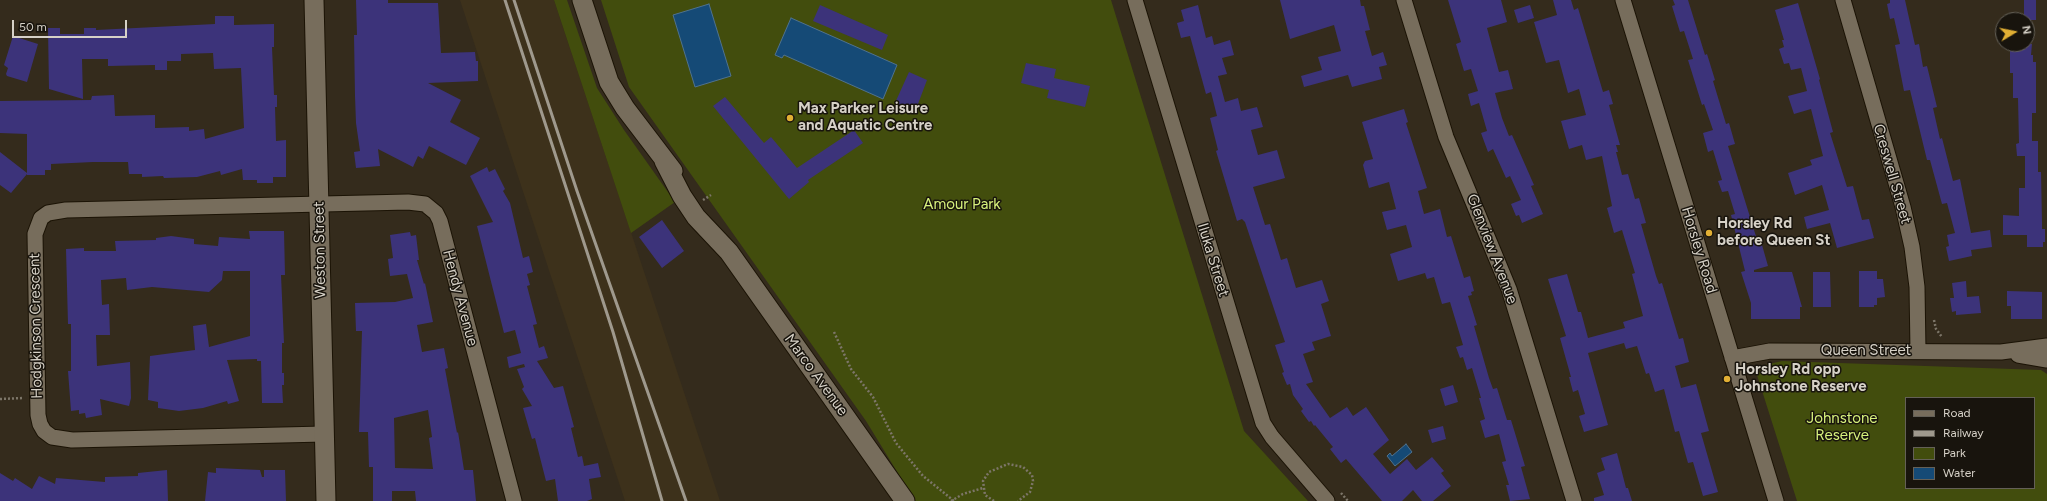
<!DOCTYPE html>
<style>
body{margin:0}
#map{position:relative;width:2047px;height:501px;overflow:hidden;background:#342b1c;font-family:Figtree,sans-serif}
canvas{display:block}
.legend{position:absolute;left:1905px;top:397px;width:130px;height:92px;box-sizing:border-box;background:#18140d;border:1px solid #646057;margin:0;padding:5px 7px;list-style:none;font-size:12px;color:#d6d1c7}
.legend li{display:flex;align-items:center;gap:8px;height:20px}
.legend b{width:20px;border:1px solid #646057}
.north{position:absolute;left:1995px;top:12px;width:40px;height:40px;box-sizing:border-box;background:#18140d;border:1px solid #646057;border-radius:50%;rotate:80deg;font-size:11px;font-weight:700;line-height:16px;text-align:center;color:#d6d1c7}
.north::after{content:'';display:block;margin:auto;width:14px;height:18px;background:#e1af34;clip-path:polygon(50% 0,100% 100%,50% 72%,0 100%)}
.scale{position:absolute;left:12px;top:20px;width:115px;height:18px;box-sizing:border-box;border:2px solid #d6d1c7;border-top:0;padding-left:5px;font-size:12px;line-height:14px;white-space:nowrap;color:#d6d1c7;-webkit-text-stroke:3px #18140d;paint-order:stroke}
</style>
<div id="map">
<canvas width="2047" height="501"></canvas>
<ul class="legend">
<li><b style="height:5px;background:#776d5c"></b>Road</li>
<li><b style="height:5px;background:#9f998d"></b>Railway</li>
<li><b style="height:11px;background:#424d0d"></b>Park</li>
<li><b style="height:11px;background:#154a76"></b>Water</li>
</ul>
<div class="north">N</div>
<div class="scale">50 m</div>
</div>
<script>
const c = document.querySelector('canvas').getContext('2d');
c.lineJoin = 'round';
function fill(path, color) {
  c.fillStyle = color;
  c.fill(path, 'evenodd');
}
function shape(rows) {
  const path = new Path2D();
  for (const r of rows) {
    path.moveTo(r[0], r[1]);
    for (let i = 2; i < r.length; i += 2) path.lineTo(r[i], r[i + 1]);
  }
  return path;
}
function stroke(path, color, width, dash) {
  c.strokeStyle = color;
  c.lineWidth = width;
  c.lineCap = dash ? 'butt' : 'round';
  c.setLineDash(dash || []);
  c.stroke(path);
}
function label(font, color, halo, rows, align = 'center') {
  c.font = font + ' Figtree,sans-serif';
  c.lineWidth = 3;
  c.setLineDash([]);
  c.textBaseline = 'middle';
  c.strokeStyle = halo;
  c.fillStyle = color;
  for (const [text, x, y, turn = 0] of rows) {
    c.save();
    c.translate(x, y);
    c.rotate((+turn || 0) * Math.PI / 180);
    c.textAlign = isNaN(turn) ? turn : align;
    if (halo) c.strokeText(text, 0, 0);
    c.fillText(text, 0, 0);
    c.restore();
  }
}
const built = shape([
 [460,0,554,0,720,501,625,501]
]);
const green = shape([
 [554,0,567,0,597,88,624,130,675,202,631,233],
 [601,0,1111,0,1244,431,1308,501,915,501,866,421,629,87],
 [1782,361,2041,370,2047,374,2047,501,1797,501,1757,375,1765,365],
 [1906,398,2034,398,2034,488,1906,488]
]);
const water = shape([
 [709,4,731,76,695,87,673,15,709,4],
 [791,18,897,65,883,99,784,55,782,58,775,55,791,18],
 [1406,444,1412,452,1395,466,1387,456,1390,453,1392,456,1406,444]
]);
const building = shape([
 [356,0,388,0,388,3,438,3,441,53,475,52,476,61,478,61,478,81,428,83,461,100,450,122,480,138,466,165,429,146,423,159,418,156,413,167,378,149,380,166,356,168,354,152,360,151,356,123,355,96,354,35,357,35],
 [1280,0,1360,0,1361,6,1364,6,1370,30,1365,31,1372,56,1383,52,1387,65,1379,67,1382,79,1352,87,1348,75,1304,87,1301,76,1322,70,1318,57,1341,51,1334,25,1290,39],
 [1448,0,1501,0,1507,22,1487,28,1499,72,1508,70,1513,89,1495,93,1502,118,1509,136,1512,135,1534,185,1531,186,1543,214,1522,223,1519,215,1516,216,1511,204,1521,200,1510,176,1506,178,1493,149,1488,152,1481,133,1487,131,1479,103,1471,106,1468,94,1478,91,1471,69,1464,71,1456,44,1461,42],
 [1553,0,1571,0,1574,10,1578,8,1603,92,1609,90,1613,104,1609,105,1620,145,1616,145,1618,152,1616,152,1622,175,1628,174,1635,199,1639,198,1646,223,1641,224,1656,276,1659,284,1662,283,1679,339,1683,338,1689,362,1675,366,1681,388,1696,384,1709,431,1701,433,1718,492,1703,496,1693,462,1688,463,1679,431,1675,432,1664,389,1655,392,1649,373,1646,374,1637,346,1626,349,1624,343,1588,353,1608,425,1584,432,1579,416,1585,414,1578,390,1573,392,1569,377,1571,377,1560,338,1566,336,1548,279,1567,274,1578,312,1581,312,1588,338,1625,328,1623,322,1643,316,1632,274,1635,273,1622,230,1614,233,1607,208,1612,206,1602,156,1586,160,1582,145,1569,149,1561,121,1586,115,1579,89,1568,93,1559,60,1546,63,1534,22,1557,15],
 [1673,0,1688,0,1705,55,1707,54,1715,80,1713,81,1726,124,1729,123,1735,144,1728,146,1759,246,1762,245,1768,266,1754,270,1754,272,1792,272,1802,307,1800,307,1800,319,1751,319,1751,303,1741,272,1745,271,1731,215,1735,214,1728,191,1722,192,1718,181,1722,180,1713,150,1708,152,1703,133,1713,130,1704,104,1702,105,1688,60,1693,59,1684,31,1680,32,1672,6,1675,5],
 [1890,0,1905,0,1915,45,1919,44,1923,67,1927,66,1937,107,1933,108,1940,139,1942,138,1953,181,1960,179,1971,233,1990,230,1992,247,1971,250,1972,256,1949,261,1946,247,1949,246,1947,235,1955,233,1947,203,1942,204,1930,160,1927,160,1910,90,1904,91,1895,45,1900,44,1894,18,1890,19,1887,4,1890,3],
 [2024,0,2036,0,2036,20,2024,20],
 [1798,3,1820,79,1819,80,1833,132,1830,133,1847,187,1853,186,1862,220,1869,219,1874,238,1837,248,1830,223,1807,229,1804,217,1829,210,1822,185,1795,195,1788,173,1812,165,1810,160,1823,156,1811,109,1794,114,1788,96,1807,91,1801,68,1791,70,1789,63,1784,64,1779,49,1784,47,1782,40,1784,40,1775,10],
 [820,5,888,35,882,50,813,21],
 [1198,5,1206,38,1212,36,1214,45,1230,40,1234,55,1222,58,1227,74,1218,76,1225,102,1238,98,1241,111,1257,107,1263,127,1251,130,1258,155,1277,150,1285,178,1253,187,1265,225,1270,224,1281,260,1287,258,1296,288,1322,280,1329,301,1321,304,1331,336,1312,342,1315,350,1303,354,1313,382,1306,384,1330,418,1347,407,1353,416,1366,407,1389,440,1373,454,1390,474,1407,459,1416,470,1432,457,1444,471,1441,473,1451,486,1433,501,1422,501,1413,490,1402,501,1382,501,1346,459,1341,463,1330,449,1333,447,1315,425,1314,426,1311,421,1309,422,1301,411,1303,409,1293,395,1290,384,1287,385,1282,373,1284,372,1275,345,1285,342,1245,222,1242,219,1237,221,1216,151,1218,150,1210,118,1217,116,1211,92,1206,94,1190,36,1181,38,1177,23,1184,21,1181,10],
 [1530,5,1534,18,1518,23,1514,10],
 [215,16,234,16,234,25,274,24,274,47,272,47,274,95,277,95,277,107,275,107,276,141,286,140,286,177,273,177,273,183,257,183,257,180,243,180,242,169,221,175,220,171,197,177,164,178,163,176,142,177,142,174,129,174,128,162,93,162,51,164,51,170,45,170,45,175,27,175,27,174,11,193,0,185,0,152,27,173,27,134,0,133,0,101,91,100,92,96,114,95,115,116,155,115,155,128,189,127,189,131,204,129,205,139,244,128,241,68,214,69,213,53,181,54,181,61,167,61,167,70,155,70,155,65,108,66,108,59,82,59,83,99,49,89,48,28,60,28,60,34,84,34,84,28,96,28,96,30,215,24],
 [13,36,38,44,27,82,7,76,6,74,8,68,4,65],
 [2010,44,2032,44,2031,55,2033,55,2033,62,2036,62,2036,113,2032,113,2032,141,2038,141,2038,172,2041,172,2042,222,2042,229,2045,229,2045,242,2043,242,2043,247,2027,247,2027,235,2003,235,2003,215,2019,216,2019,188,2025,188,2025,156,2017,156,2016,144,2019,143,2018,98,2013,98,2013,73,2010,73],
 [1026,63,1056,69,1054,78,1090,86,1085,107,1047,98,1049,90,1021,83],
 [909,72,927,80,915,112,895,103],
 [725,97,764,143,771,137,797,168,854,130,863,143,808,180,809,182,789,199,713,106],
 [1404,109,1408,122,1406,123,1427,188,1418,191,1424,214,1440,209,1447,237,1451,236,1464,278,1470,276,1474,291,1471,292,1472,295,1468,296,1477,325,1474,326,1489,378,1493,389,1497,388,1507,420,1511,420,1525,466,1521,467,1530,499,1510,501,1506,485,1509,485,1502,462,1506,461,1499,434,1485,438,1480,421,1485,419,1479,398,1481,398,1472,368,1467,370,1463,357,1460,358,1456,347,1463,345,1450,302,1442,304,1434,277,1427,279,1425,273,1398,281,1390,254,1412,247,1406,225,1387,230,1382,212,1396,209,1389,182,1369,188,1363,165,1365,161,1373,159,1362,122],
 [487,167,489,172,495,169,505,189,503,191,510,203,523,258,529,256,533,272,527,274,530,285,527,286,537,324,533,325,539,348,544,346,548,358,537,361,554,388,563,386,574,427,571,428,578,457,582,456,584,466,598,463,601,477,589,479,592,499,587,501,558,501,555,479,546,481,535,438,532,439,523,408,532,406,522,389,524,387,517,369,525,367,524,364,509,368,507,357,521,353,515,330,504,333,477,226,493,222,470,176],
 [662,220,684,251,662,268,639,237],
 [249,231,284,231,285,275,281,275,284,343,282,343,282,373,284,373,284,385,282,385,283,403,262,403,261,361,257,361,257,359,227,360,239,401,228,404,227,401,203,408,179,411,158,408,158,402,148,400,150,356,195,350,193,326,206,324,209,347,250,336,250,271,223,271,222,280,209,292,152,287,127,290,126,278,101,280,102,305,109,304,110,335,96,335,97,366,130,362,131,398,129,406,100,399,102,415,86,418,85,413,79,414,79,410,71,411,68,371,71,371,71,324,68,324,66,249,84,248,84,251,116,251,115,241,156,240,156,238,171,236,194,239,194,244,218,246,219,237,250,239],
 [410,232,411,236,416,235,419,260,417,260,424,284,425,283,433,322,417,325,422,352,444,348,448,368,445,369,457,433,458,432,464,470,473,470,476,501,416,501,415,491,392,491,392,501,373,501,373,467,369,467,368,432,359,432,362,331,356,331,355,303,395,302,413,298,407,274,390,276,388,259,393,258,390,235],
 [428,410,432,437,429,438,433,469,395,468,394,418],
 [1859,271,1877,271,1877,279,1883,279,1885,297,1877,298,1877,305,1874,305,1874,307,1859,307],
 [1813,272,1830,272,1831,307,1813,307],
 [1966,281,1967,297,1979,296,1981,313,1956,315,1956,311,1952,312,1950,298,1954,298,1952,283],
 [2007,291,2042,292,2042,319,2011,319,2011,306,2007,306],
 [1453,385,1458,402,1445,406,1440,389],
 [1443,426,1446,439,1432,443,1428,430],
 [1617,453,1626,488,1628,488,1632,501,1594,501,1594,498,1604,495,1597,473,1605,470,1601,458],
 [216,468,260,470,262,477,264,477,264,470,285,470,286,501,205,501,208,472,216,473],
 [167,470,168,501,0,501,0,473,13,481,15,478,32,489,39,476,55,484,56,478,105,482,105,477,138,476,138,473]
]);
const path = shape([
 [703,200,711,195],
 [1934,320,1936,329,1942,337],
 [834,332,851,369,873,397,896,443,923,476,954,501],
 [0,399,23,398],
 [1341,493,1348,501],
 [951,501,963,494,983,488],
 [994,501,985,495,983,481,989,472,1008,464,1023,467,1032,475,1033,481,1030,492,1018,501]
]);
const minor = shape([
 [1135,0,1263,423,1272,437,1327,501],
 [1404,0,1446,137,1509,289,1574,501],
 [1623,0,1776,501],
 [1843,0,1903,207,1912,247,1917,287,1918,351],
 [2018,355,2047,360],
 [1732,358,1770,351,2001,352,2047,346],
 [324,434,72,440,52,437,44,431,40,424,38,415,35,234,41,218,48,213,66,210,408,202,425,204,436,213,440,221,514,501]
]);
const tertiary = shape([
 [314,0,326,501],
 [582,0,609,82,625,108,673,171],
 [664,161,682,196,696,217,729,252,905,501]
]);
const rail = shape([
 [505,0,613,332,662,501],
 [514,0,577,191,686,501]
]);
const markers = [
 [790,118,4,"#e1af34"],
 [1709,233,4,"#e1af34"],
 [1727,379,4,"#e1af34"]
];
const poiNames = [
 ["Max Parker Leisure",798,109],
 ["and Aquatic Centre",798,126],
 ["Horsley Rd",1717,224],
 ["before Queen St",1717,241],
 ["Horsley Rd opp",1735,370],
 ["Johnstone Reserve",1735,387]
];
const streetNames = [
 ["Creswell Street",1892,174,74],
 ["Glenview Avenue",1492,249,69],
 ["Weston Street",320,250,-91],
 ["Horsley Road",1699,250,73],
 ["Iluka Street",1213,260,73],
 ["Hendy Avenue",460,298,75],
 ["Hodgkinson Crescent",36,326,-91],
 ["Queen Street",1866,351],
 ["Marco Avenue",816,375,54]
];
const parkNames = [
 ["Amour Park",962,205],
 ["Johnstone",1842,419],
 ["Reserve",1842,436]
];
fill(built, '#3d311b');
fill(green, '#424d0d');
fill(water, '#154a76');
stroke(water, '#4f728e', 1);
fill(building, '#3c337a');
stroke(minor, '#1b1305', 17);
stroke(tertiary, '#1b1305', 21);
stroke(path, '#7d7669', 2.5, [2, 2]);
stroke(minor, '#776d5c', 15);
stroke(tertiary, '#776d5c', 19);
stroke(rail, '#9f998d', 3);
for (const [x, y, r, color] of markers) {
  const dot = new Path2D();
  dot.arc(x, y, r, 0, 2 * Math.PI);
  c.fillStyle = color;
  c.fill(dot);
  stroke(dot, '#18140d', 1.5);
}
label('bold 15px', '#d6d1c7', '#18140d', poiNames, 'left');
label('15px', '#d6d1c7', '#18140d', streetNames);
label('15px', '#d7f17c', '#18140d', parkNames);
</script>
